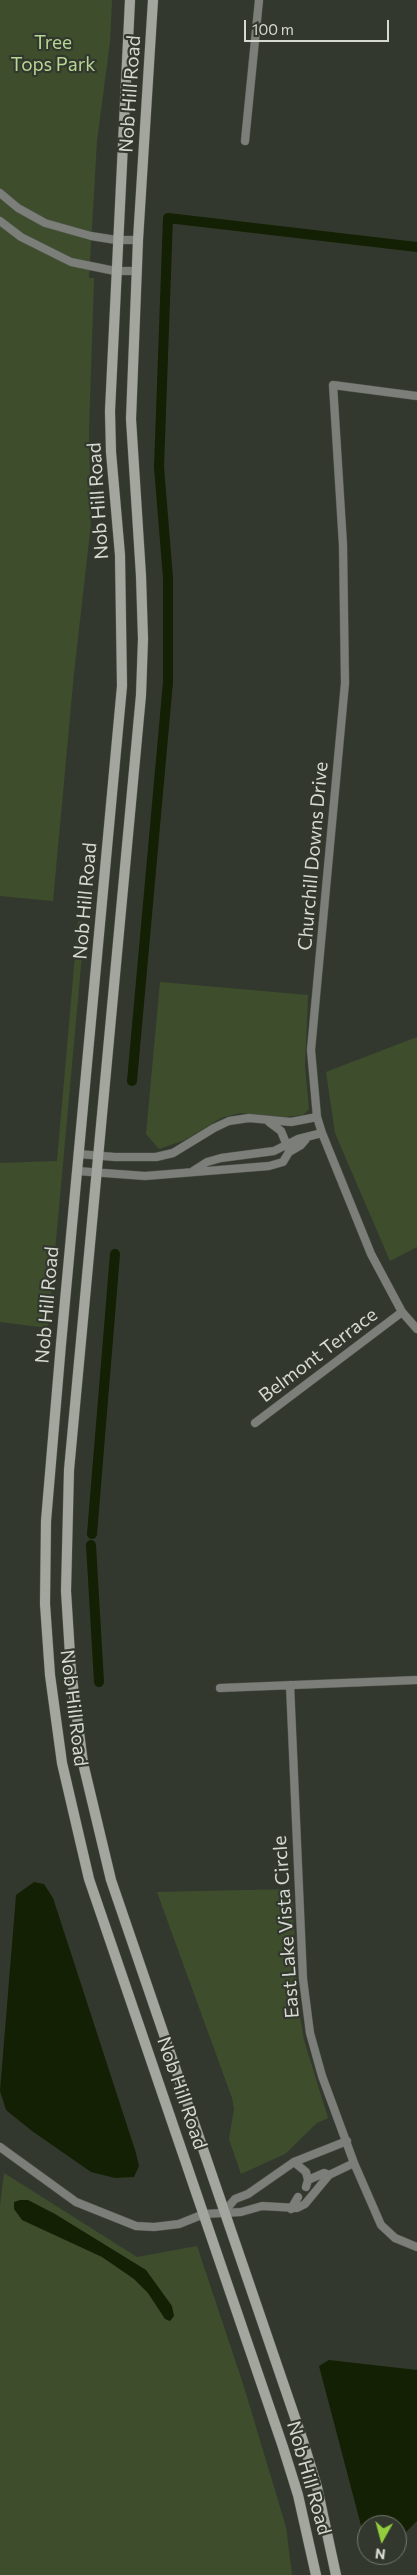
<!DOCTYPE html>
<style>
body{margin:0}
#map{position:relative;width:417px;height:2575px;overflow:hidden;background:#33382e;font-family:Commissioner,sans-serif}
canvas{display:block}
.north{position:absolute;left:357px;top:2515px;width:50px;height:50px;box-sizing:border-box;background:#33382e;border:1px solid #747870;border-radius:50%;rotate:187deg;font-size:14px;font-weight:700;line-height:20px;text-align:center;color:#d6d9d2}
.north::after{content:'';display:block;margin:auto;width:18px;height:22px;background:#92cd3e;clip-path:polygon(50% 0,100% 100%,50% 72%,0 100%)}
.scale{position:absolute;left:244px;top:20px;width:145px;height:22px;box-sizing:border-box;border:2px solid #d6d9d2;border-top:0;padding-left:6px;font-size:15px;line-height:18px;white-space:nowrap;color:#d6d9d2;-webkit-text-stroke:4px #33382e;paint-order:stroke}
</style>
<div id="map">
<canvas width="417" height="2575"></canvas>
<div class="north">N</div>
<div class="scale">100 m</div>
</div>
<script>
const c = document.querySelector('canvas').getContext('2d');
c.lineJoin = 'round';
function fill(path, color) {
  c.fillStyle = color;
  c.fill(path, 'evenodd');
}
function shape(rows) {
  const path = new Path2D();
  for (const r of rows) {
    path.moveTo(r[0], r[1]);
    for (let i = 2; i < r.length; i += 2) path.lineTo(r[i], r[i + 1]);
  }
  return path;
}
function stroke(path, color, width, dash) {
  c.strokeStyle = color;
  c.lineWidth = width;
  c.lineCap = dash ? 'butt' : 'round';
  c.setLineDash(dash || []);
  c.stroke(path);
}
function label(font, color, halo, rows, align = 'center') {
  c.font = font + ' Commissioner,sans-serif';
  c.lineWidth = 4.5;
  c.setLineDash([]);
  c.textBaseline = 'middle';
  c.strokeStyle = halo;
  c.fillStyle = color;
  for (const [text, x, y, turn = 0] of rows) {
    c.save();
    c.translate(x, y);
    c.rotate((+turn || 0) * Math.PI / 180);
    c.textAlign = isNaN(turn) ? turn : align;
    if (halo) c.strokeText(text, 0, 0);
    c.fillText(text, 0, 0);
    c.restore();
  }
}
const green = shape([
 [0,0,112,0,110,42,97,141,89,278,94,278,89,431,91,523,74,673,53,901,0,896],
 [78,921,85,922,48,1328,0,1322,0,1163,57,1161],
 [160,982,308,995,305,1067,309,1109,303,1115,285,1117,240,1113,221,1118,185,1140,159,1149,146,1134],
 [417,1037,417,1247,390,1261,335,1133,326,1072],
 [292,1889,298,2006,304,2040,328,2118,317,2123,285,2154,241,2174,229,2139,234,2109,232,2098,157,1892],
 [4,2173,137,2257,197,2246,244,2387,286,2527,292,2575,0,2575,0,2206]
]);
const water = shape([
 [34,1882,44,1884,53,1898,136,2153,139,2166,134,2177,115,2178,91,2172,32,2131,6,2110,0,2091,16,1895],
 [20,2200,28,2200,55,2214,146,2270,172,2306,174,2316,170,2321,165,2319,148,2293,134,2279,102,2257,22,2220,14,2209,14,2202],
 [329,2360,417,2370,417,2521,397,2541,397,2525,367,2525,367,2537,363,2533,319,2366]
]);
const canal = shape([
 [132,1081,168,682,168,578,159,467,168,218,417,247],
 [92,1534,115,1254],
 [91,1545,99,1682]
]);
const street = shape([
 [245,141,259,0],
 [0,193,18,208,45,223,91,236,116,240,138,240],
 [0,221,21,237,71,262,115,271,137,271],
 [417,396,333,385,343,545,345,683,311,1050,317,1117,322,1133,371,1254,402,1312,417,1329],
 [269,1122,281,1131,288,1148],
 [78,1154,115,1157,156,1157,173,1153,214,1128,229,1121,249,1118,291,1122,317,1117],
 [77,1171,145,1176,269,1166,283,1162,289,1152,301,1145,306,1139],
 [193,1171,207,1162,221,1158,274,1151,298,1139,322,1133],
 [255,1423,402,1312],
 [290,1685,303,1979,310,2033,322,2076,354,2163,381,2225,395,2238,417,2247],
 [220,1688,417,1680],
 [0,2147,76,2202,136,2226,154,2227,179,2224,204,2214,241,2212,262,2206,297,2208,305,2204,329,2175,354,2163],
 [294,2162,306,2172,308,2180,306,2187],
 [308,2180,324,2173,329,2175],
 [291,2209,298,2197],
 [223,2213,235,2199,248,2194,294,2162,347,2141]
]);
const secondary = shape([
 [130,0,110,411,111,452,120,555,122,686,61,1344,46,1521,45,1604,50,1675,62,1763,89,1879,283,2447,298,2495,316,2575],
 [153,0,138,240,131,419,141,576,143,639,141,695,69,1470,66,1591,71,1671,83,1763,111,1880,303,2441,317,2487,336,2575]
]);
const parkNames = [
 ["Tree",53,43],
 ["Tops Park",53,65]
];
const streetNames = [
 ["Nob Hill Road",130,94,-86],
 ["Nob Hill Road",98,501,-94],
 ["Churchill Downs Drive",313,856,-85],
 ["Nob Hill Road",85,901,-85],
 ["Nob Hill Road",47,1305,-85],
 ["Belmont Terrace",318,1355,-37],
 ["Nob Hill Road",74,1708,83],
 ["East Lake Vista Circle",286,1927,-94],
 ["Nob Hill Road",182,2093,71],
 ["Nob Hill Road",309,2478,74]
];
fill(green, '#3e4e2c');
fill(water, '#132003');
stroke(canal, '#132003', 10);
stroke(street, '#50554c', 9);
stroke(secondary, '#50554c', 11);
stroke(street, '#7b7e79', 8);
stroke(secondary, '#a2a69e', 10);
label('19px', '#b6d793', '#33382e', parkNames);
label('19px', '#d6d9d2', '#33382e', streetNames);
</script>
